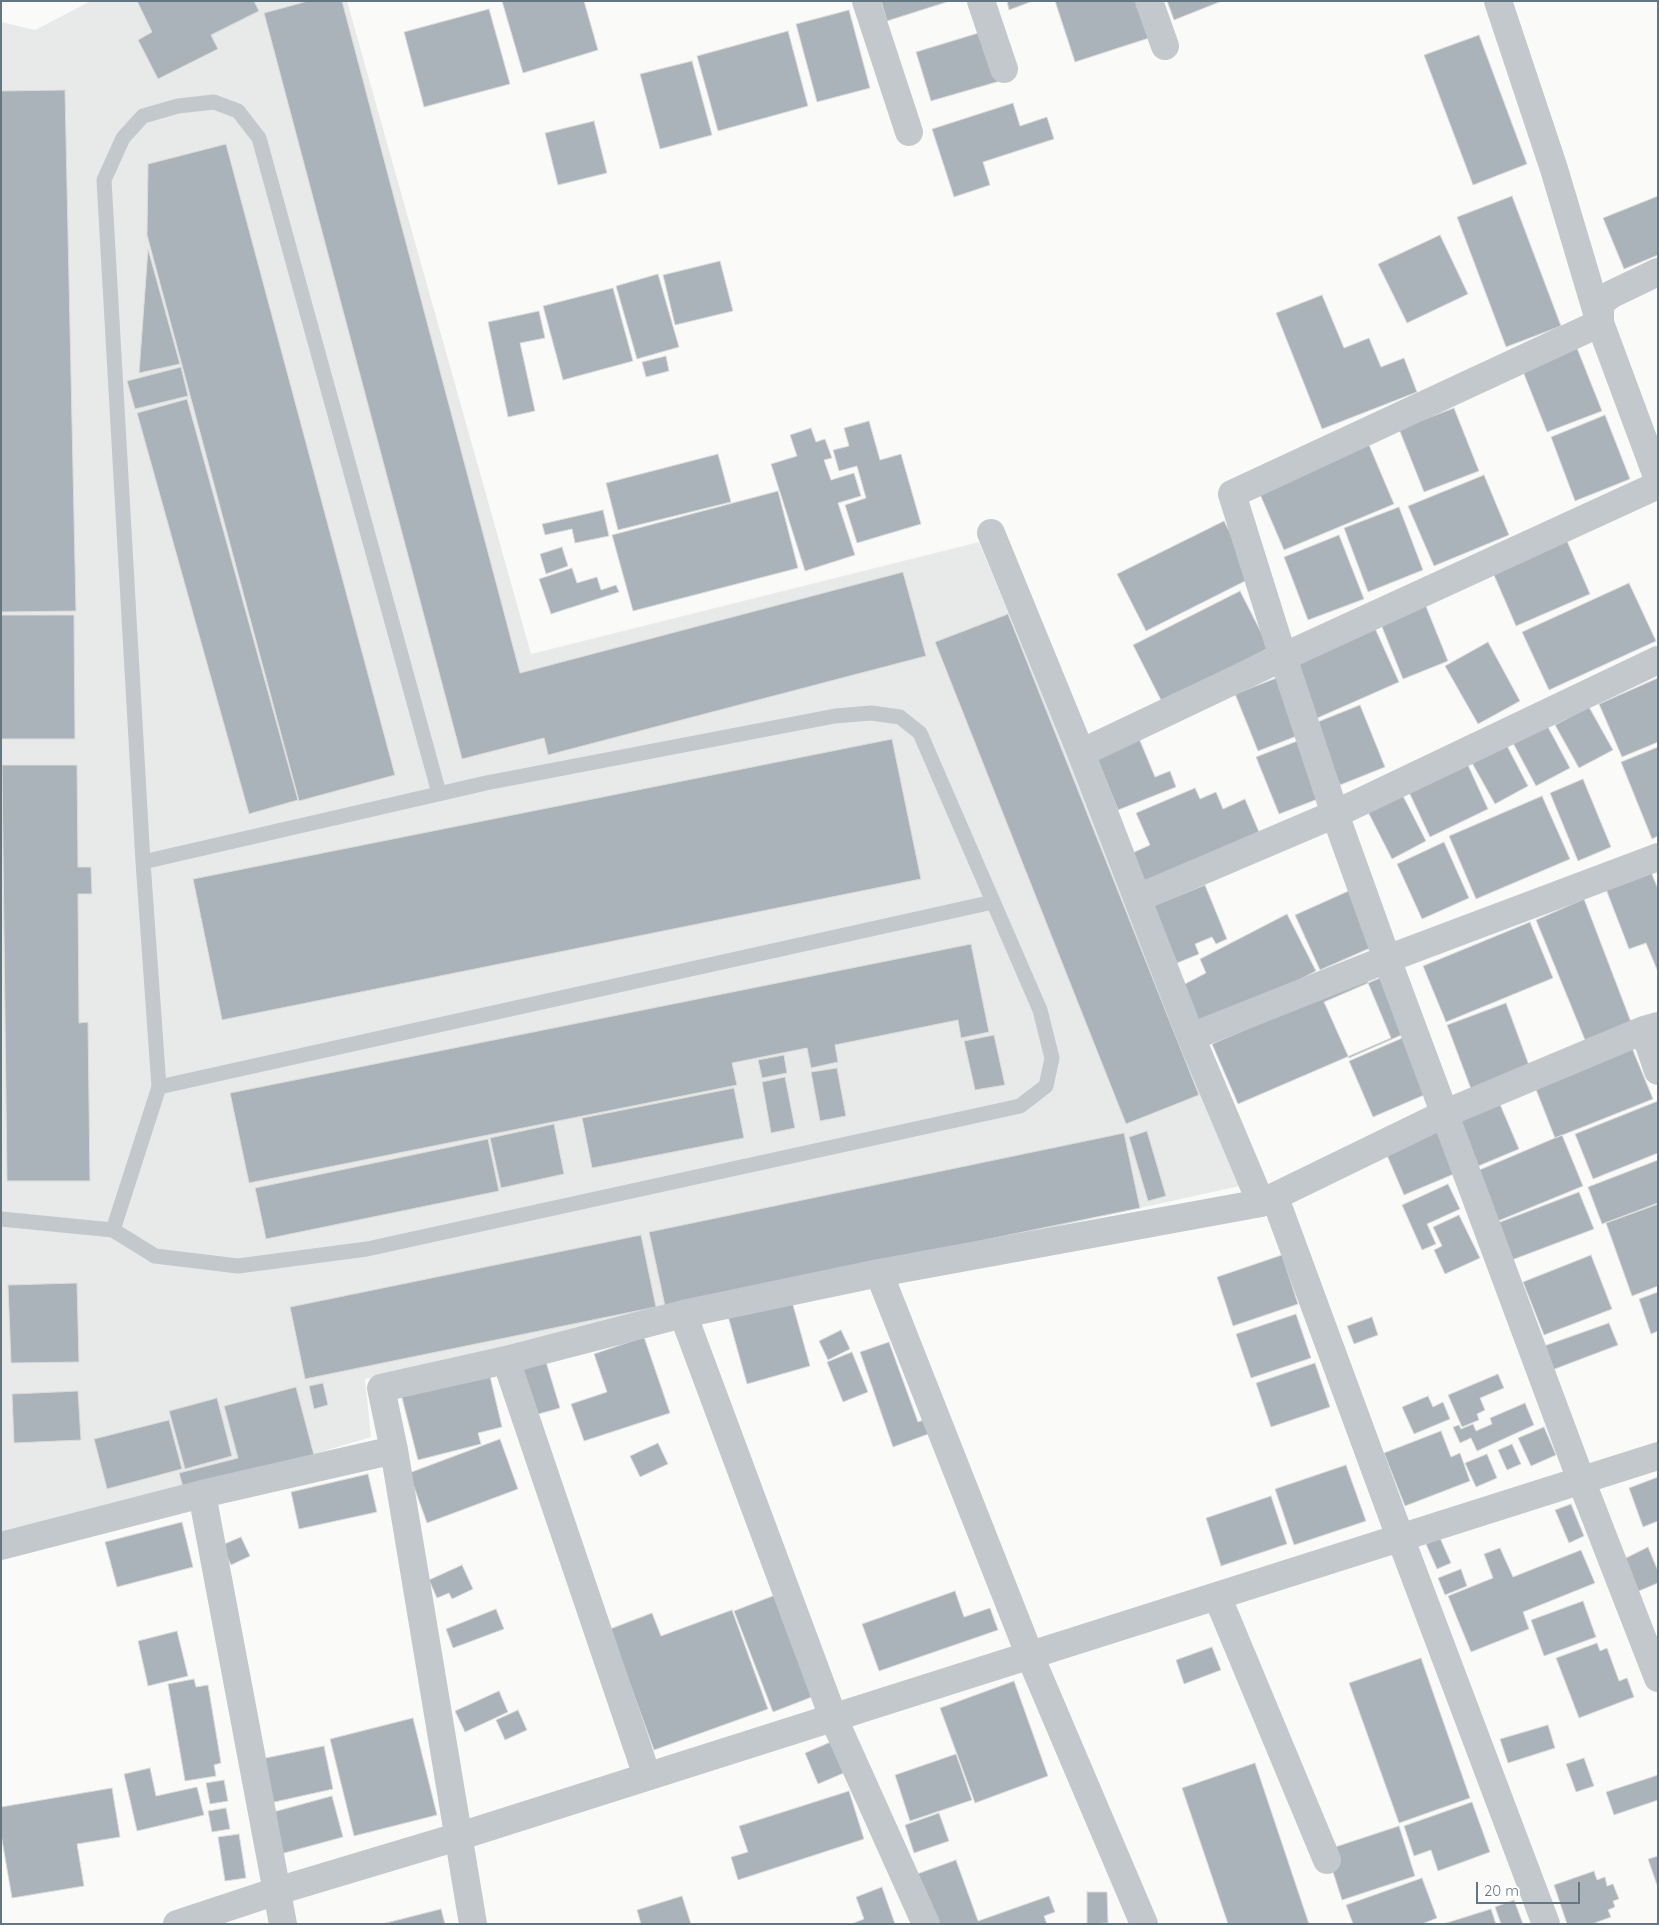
<!DOCTYPE html>
<style>
body{margin:0}
#map{position:relative;width:1659px;height:1925px;overflow:hidden;background:#fafaf8;font-family:Quicksand,sans-serif}
canvas{display:block}
.frame{position:absolute;inset:0;border:2px solid #657683;pointer-events:none}
.scale{position:absolute;left:1476px;top:1882px;width:104px;height:22px;box-sizing:border-box;border:2px solid #657683;border-top:0;padding-left:6px;font-size:15px;line-height:18px;white-space:nowrap;color:#657683;-webkit-text-stroke:4px #fff;paint-order:stroke}
</style>
<div id="map">
<canvas width="1659" height="1925"></canvas>
<div class="frame"></div>
<div class="scale">20 m</div>
</div>
<script>
const c = document.querySelector('canvas').getContext('2d');
c.lineJoin = 'round';
function fill(path, color) {
  c.fillStyle = color;
  c.fill(path, 'evenodd');
}
function shape(rows) {
  const path = new Path2D();
  for (const r of rows) {
    path.moveTo(r[0], r[1]);
    for (let i = 2; i < r.length; i += 2) path.lineTo(r[i], r[i + 1]);
  }
  return path;
}
function stroke(path, color, width, dash) {
  c.strokeStyle = color;
  c.lineWidth = width;
  c.lineCap = dash ? 'butt' : 'round';
  c.setLineDash(dash || []);
  c.stroke(path);
}
const built = shape([
 [91,1,347,1,531,654,979,542,1244,1185,365,1379,371,1437,1,1547,1,22,35,30]
]);
const building = shape([
 [137,1,254,1,259,11,211,35,218,49,158,79,138,40,152,32,137,1],
 [308,1,342,1,520,673,903,572,926,656,548,755,544,738,462,759,264,13,308,1],
 [502,1,584,1,598,50,523,73,502,1],
 [881,1,950,1,887,21,881,1],
 [1007,1,1033,1,1009,10,1007,1],
 [1055,1,1137,1,1149,38,1075,62,1055,1],
 [1167,1,1222,1,1174,20,1167,1],
 [489,9,510,84,424,107,404,32,489,9],
 [849,10,870,88,817,102,796,24,849,10],
 [788,31,808,106,718,131,697,56,788,31],
 [985,31,1000,81,931,101,916,52,985,31],
 [1479,35,1527,164,1473,185,1424,55,1479,35],
 [692,61,712,135,660,149,640,74,692,61],
 [65,90,76,611,1,612,1,91,65,90],
 [1013,103,1020,126,1047,117,1054,139,983,162,990,185,954,197,932,129,1013,103],
 [594,121,607,173,558,185,545,133,594,121],
 [226,144,395,775,299,801,147,235,148,164,226,144],
 [1512,196,1561,326,1506,347,1457,217,1512,196],
 [1658,196,1658,255,1624,269,1603,218,1658,196],
 [1440,235,1468,294,1407,323,1378,264,1440,235],
 [148,249,180,364,139,373,148,249],
 [720,261,733,311,675,325,663,275,720,261],
 [658,274,679,347,637,359,616,286,658,274],
 [613,288,633,361,563,380,543,306,613,288],
 [1322,295,1344,348,1369,338,1381,367,1404,358,1417,392,1322,429,1276,313,1322,295],
 [539,311,545,338,520,343,535,411,508,417,488,322,539,311],
 [1577,348,1602,411,1547,432,1522,369,1577,348],
 [666,356,669,371,646,377,642,362,666,356],
 [181,367,188,396,135,409,127,381,181,367],
 [187,399,298,800,249,814,137,413,187,399],
 [1454,408,1479,471,1424,492,1399,429,1454,408],
 [1605,415,1630,479,1575,501,1551,437,1605,415],
 [869,421,880,460,901,454,921,524,857,543,845,505,866,498,857,466,839,471,833,450,849,446,844,428,869,421],
 [811,428,816,442,825,439,832,458,824,460,831,480,854,473,861,496,838,503,855,555,805,571,771,464,797,456,790,435,811,428],
 [1369,445,1394,504,1284,550,1259,492,1369,445],
 [718,454,731,502,618,530,606,483,718,454],
 [1484,475,1509,535,1434,566,1408,506,1484,475],
 [778,491,798,568,633,611,612,535,778,491],
 [1399,507,1423,570,1368,592,1344,528,1399,507],
 [603,510,609,536,575,543,572,529,545,535,542,524,603,510],
 [1224,521,1253,577,1146,631,1117,574,1224,521],
 [1564,534,1590,594,1516,626,1490,566,1564,534],
 [1339,535,1364,599,1308,620,1284,557,1339,535],
 [562,547,568,566,546,574,540,554,562,547],
 [572,568,577,583,597,577,601,590,616,585,619,592,551,614,539,579,572,568],
 [1629,583,1656,641,1549,690,1522,632,1629,583],
 [1240,591,1269,648,1162,702,1133,645,1240,591],
 [1423,599,1448,661,1403,679,1378,617,1423,599],
 [1008,614,1199,1095,1126,1124,935,642,1008,614],
 [1,615,74,615,75,739,1,739,1,615],
 [1374,626,1399,682,1315,719,1290,663,1374,626],
 [1488,642,1520,701,1478,724,1445,666,1488,642],
 [1279,677,1302,734,1258,751,1235,694,1279,677],
 [1658,678,1658,742,1622,757,1599,704,1658,678],
 [1360,705,1385,767,1340,785,1315,723,1360,705],
 [1589,707,1613,750,1579,768,1555,725,1589,707],
 [1547,725,1570,768,1536,786,1513,743,1547,725],
 [1138,736,1155,777,1170,771,1176,787,1118,810,1095,753,1138,736],
 [892,739,921,879,222,1020,193,879,892,739],
 [1300,740,1323,797,1279,814,1256,757,1300,740],
 [1505,742,1528,786,1495,804,1471,761,1505,742],
 [1658,747,1658,836,1652,839,1621,762,1658,747],
 [1467,763,1488,809,1430,837,1408,790,1467,763],
 [2,765,77,765,78,867,91,867,92,894,78,894,79,1023,88,1022,90,1181,7,1181,2,765],
 [1583,779,1611,847,1578,861,1550,793,1583,779],
 [1195,788,1200,799,1216,792,1223,809,1245,799,1259,832,1140,884,1128,855,1150,845,1136,813,1195,788],
 [1400,790,1426,841,1392,859,1366,808,1400,790],
 [1542,796,1570,859,1476,899,1449,836,1542,796],
 [1444,842,1469,898,1422,919,1397,864,1444,842],
 [1649,867,1658,889,1658,972,1646,943,1629,949,1604,884,1649,867],
 [1205,885,1227,939,1216,944,1212,937,1195,944,1199,954,1177,963,1153,906,1205,885],
 [1353,889,1377,945,1320,970,1295,915,1353,889],
 [1584,899,1631,1022,1585,1040,1536,920,1584,899],
 [1287,914,1316,971,1201,1030,1179,987,1206,973,1200,959,1287,914],
 [1530,922,1553,978,1446,1022,1423,966,1530,922],
 [971,944,989,1032,961,1038,958,1020,835,1045,838,1062,811,1068,807,1048,732,1063,737,1085,249,1183,230,1093,971,944],
 [1382,977,1406,1033,1349,1058,1324,1002,1382,977],
 [1366,978,1391,1038,1238,1104,1212,1044,1366,978],
 [1506,1003,1530,1068,1471,1089,1447,1025,1506,1003],
 [994,1035,1005,1085,975,1090,964,1041,994,1035],
 [1407,1036,1431,1092,1373,1117,1349,1061,1407,1036],
 [1632,1048,1653,1099,1555,1138,1535,1087,1632,1048],
 [784,1055,787,1073,762,1078,758,1060,784,1055],
 [837,1068,846,1116,820,1121,811,1072,837,1068],
 [785,1077,795,1128,771,1133,762,1082,785,1077],
 [734,1088,744,1138,592,1168,582,1118,734,1088],
 [1658,1101,1658,1153,1593,1179,1575,1134,1658,1101],
 [1499,1102,1519,1149,1476,1167,1457,1120,1499,1102],
 [554,1124,564,1174,501,1188,490,1138,554,1124],
 [1442,1129,1461,1171,1404,1195,1386,1153,1442,1129],
 [1147,1131,1166,1196,1148,1201,1129,1137,1147,1131],
 [1124,1133,1140,1208,665,1306,649,1232,1124,1133],
 [1562,1135,1583,1186,1498,1221,1477,1171,1562,1135],
 [488,1139,499,1191,266,1239,255,1188,488,1139],
 [1658,1160,1658,1203,1602,1224,1588,1187,1658,1160],
 [1448,1184,1460,1209,1427,1224,1436,1244,1422,1250,1402,1205,1448,1184],
 [1579,1192,1594,1229,1509,1261,1495,1224,1579,1192],
 [1658,1204,1658,1286,1632,1296,1606,1223,1658,1204],
 [1459,1215,1480,1258,1445,1274,1434,1250,1442,1246,1433,1227,1459,1215],
 [641,1235,656,1307,305,1379,290,1307,641,1235],
 [1282,1255,1298,1304,1233,1326,1217,1277,1282,1255],
 [1591,1255,1612,1309,1544,1335,1523,1282,1591,1255],
 [77,1283,79,1362,11,1363,8,1285,77,1283],
 [1658,1292,1658,1331,1651,1334,1639,1299,1658,1292],
 [791,1298,810,1366,747,1384,728,1316,791,1298],
 [1296,1314,1311,1358,1251,1378,1236,1334,1296,1314],
 [1372,1317,1378,1335,1354,1344,1347,1326,1372,1317],
 [1609,1323,1618,1345,1552,1370,1544,1346,1609,1323],
 [841,1330,850,1349,828,1360,819,1341,841,1330],
 [644,1337,670,1413,584,1441,571,1404,607,1392,594,1354,644,1337],
 [889,1342,918,1422,926,1419,931,1433,893,1447,860,1352,889,1342],
 [852,1352,868,1392,843,1402,827,1362,852,1352],
 [546,1362,560,1408,535,1415,521,1369,546,1362],
 [1315,1363,1330,1407,1271,1427,1256,1383,1315,1363],
 [488,1368,502,1427,478,1433,481,1444,418,1460,400,1390,488,1368],
 [1498,1374,1504,1388,1480,1398,1485,1410,1477,1414,1479,1420,1462,1427,1448,1395,1498,1374],
 [323,1383,328,1405,314,1409,309,1386,323,1383],
 [296,1387,315,1459,185,1494,179,1473,238,1458,224,1406,296,1387],
 [78,1391,81,1440,14,1443,12,1394,78,1391],
 [1428,1396,1433,1407,1443,1402,1450,1419,1414,1434,1402,1407,1428,1396],
 [217,1398,232,1456,185,1469,169,1411,217,1398],
 [1525,1403,1534,1425,1477,1451,1471,1438,1460,1443,1453,1427,1459,1425,1461,1429,1473,1424,1476,1431,1492,1424,1490,1418,1525,1403],
 [169,1420,182,1469,107,1489,94,1439,169,1420],
 [1544,1427,1556,1455,1531,1466,1518,1438,1544,1427],
 [1441,1431,1451,1457,1460,1453,1470,1481,1405,1506,1384,1453,1441,1431],
 [500,1439,518,1489,427,1523,409,1473,500,1439],
 [658,1443,668,1464,640,1477,630,1456,658,1443],
 [1512,1444,1521,1464,1507,1470,1498,1450,1512,1444],
 [1487,1454,1497,1478,1476,1487,1465,1463,1487,1454],
 [1346,1465,1366,1521,1294,1545,1275,1489,1346,1465],
 [368,1474,377,1512,299,1529,291,1492,368,1474],
 [1658,1477,1658,1521,1643,1527,1629,1488,1658,1477],
 [1271,1496,1287,1544,1221,1566,1206,1518,1271,1496],
 [1571,1504,1584,1536,1569,1543,1555,1510,1571,1504],
 [182,1522,193,1567,117,1587,105,1542,182,1522],
 [241,1537,250,1556,231,1565,222,1545,241,1537],
 [1440,1538,1451,1563,1437,1569,1426,1544,1440,1538],
 [1648,1547,1658,1571,1658,1583,1634,1593,1620,1561,1648,1547],
 [1500,1548,1513,1577,1581,1550,1595,1583,1523,1612,1529,1629,1471,1652,1448,1596,1493,1578,1484,1554,1500,1548],
 [462,1565,473,1589,452,1599,449,1593,437,1598,429,1580,462,1565],
 [1461,1569,1467,1586,1445,1595,1438,1578,1461,1569],
 [955,1591,964,1617,990,1608,998,1630,879,1671,862,1624,955,1591],
 [778,1594,817,1695,773,1712,734,1611,778,1594],
 [1583,1601,1596,1637,1544,1656,1531,1620,1583,1601],
 [496,1609,504,1629,453,1648,446,1629,496,1609],
 [732,1610,768,1709,654,1750,610,1629,652,1613,661,1636,732,1610],
 [177,1631,188,1676,148,1686,138,1641,177,1631],
 [1597,1643,1600,1651,1607,1648,1619,1681,1627,1678,1634,1697,1579,1718,1556,1658,1597,1643],
 [1212,1647,1221,1670,1184,1684,1176,1660,1212,1647],
 [1421,1658,1470,1798,1399,1823,1349,1683,1421,1658],
 [194,1679,196,1687,208,1685,221,1763,214,1765,216,1776,185,1781,168,1684,194,1679],
 [1014,1681,1048,1776,975,1803,940,1708,1014,1681],
 [499,1691,508,1712,465,1732,455,1711,499,1691],
 [518,1710,527,1730,505,1740,496,1720,518,1710],
 [413,1718,437,1815,354,1836,330,1739,413,1718],
 [1548,1725,1555,1748,1508,1763,1500,1739,1548,1725],
 [833,1741,846,1772,818,1784,805,1753,833,1741],
 [324,1746,333,1789,270,1803,261,1759,324,1746],
 [956,1754,972,1800,910,1821,895,1775,956,1754],
 [1584,1758,1594,1786,1576,1792,1566,1764,1584,1758],
 [1255,1763,1309,1924,1228,1924,1182,1788,1255,1763],
 [150,1768,156,1796,197,1787,204,1815,137,1831,124,1774,150,1768],
 [1658,1775,1658,1800,1614,1815,1606,1792,1658,1775],
 [224,1780,228,1801,210,1804,206,1783,224,1780],
 [112,1788,120,1837,77,1844,84,1886,12,1898,1,1834,1,1807,112,1788],
 [849,1791,864,1839,738,1880,731,1857,748,1852,739,1826,849,1791],
 [332,1796,343,1837,277,1855,266,1814,332,1796],
 [1472,1802,1490,1852,1438,1871,1431,1850,1414,1856,1404,1826,1472,1802],
 [226,1808,230,1829,212,1832,208,1811,226,1808],
 [939,1813,949,1841,914,1853,905,1825,939,1813],
 [1399,1826,1415,1876,1342,1900,1326,1850,1399,1826],
 [239,1834,246,1878,225,1881,218,1837,239,1834],
 [1658,1856,1658,1888,1648,1859,1658,1856],
 [956,1860,978,1921,1049,1896,1055,1912,1044,1916,1047,1924,935,1924,917,1874,956,1860],
 [1594,1871,1597,1880,1605,1877,1607,1886,1613,1884,1619,1899,1613,1901,1615,1907,1608,1910,1611,1917,1592,1924,1567,1924,1554,1885,1594,1871],
 [1422,1878,1437,1918,1422,1924,1353,1924,1346,1905,1422,1878],
 [882,1887,895,1924,851,1924,864,1919,856,1897,882,1887],
 [1087,1892,1107,1892,1108,1923,1087,1924,1087,1892],
 [682,1896,691,1924,641,1924,637,1910,682,1896],
 [1514,1900,1523,1924,1501,1924,1495,1907,1514,1900],
 [441,1909,445,1924,382,1924,441,1909],
 [1491,1909,1496,1924,1443,1924,1491,1909]
]);
const lane = shape([
 [159,1087,993,902],
 [1,1219,113,1230,155,1256,238,1266,367,1249,1020,1106,1046,1086,1052,1058,1040,1010,920,733,900,717,871,713,835,716,486,783,143,862],
 [113,1230,159,1087,143,862,104,180,123,138,143,116,178,106,214,102,238,111,259,138,439,793]
]);
const street = shape([
 [866,1,909,132],
 [981,1,1004,69],
 [1149,1,1165,46],
 [1498,1,1554,169,1600,323,1658,479],
 [1658,272,1612,294,1600,303,1600,323,1232,494,1283,657,1335,814,1387,959,1581,1480,1658,1678],
 [991,533,1081,753,1191,1037,1261,1203],
 [1081,753,1283,657,1658,485],
 [1138,898,1335,814,1658,660],
 [1644,1030,1658,1071],
 [1191,1037,1387,959,1658,857],
 [1275,1198,1400,1537,1546,1924],
 [879,1273,1030,1656,1144,1924],
 [683,1314,833,1717,926,1924],
 [506,1360,647,1776],
 [202,1494,283,1924],
 [1,1546,202,1494,394,1450],
 [1217,1596,1327,1860],
 [177,1924,277,1891,457,1837,1658,1456],
 [473,1924,394,1450,381,1388,506,1360,683,1314,879,1273,1261,1203,1446,1113,1644,1030,1658,1026]
]);
fill(built, '#e8e9e9');
fill(building, '#aab3b9');
stroke(building, '#dcdcda', 1);
stroke(lane, '#c3c8cc', 15);
stroke(street, '#c3c8cc', 28);
</script>
